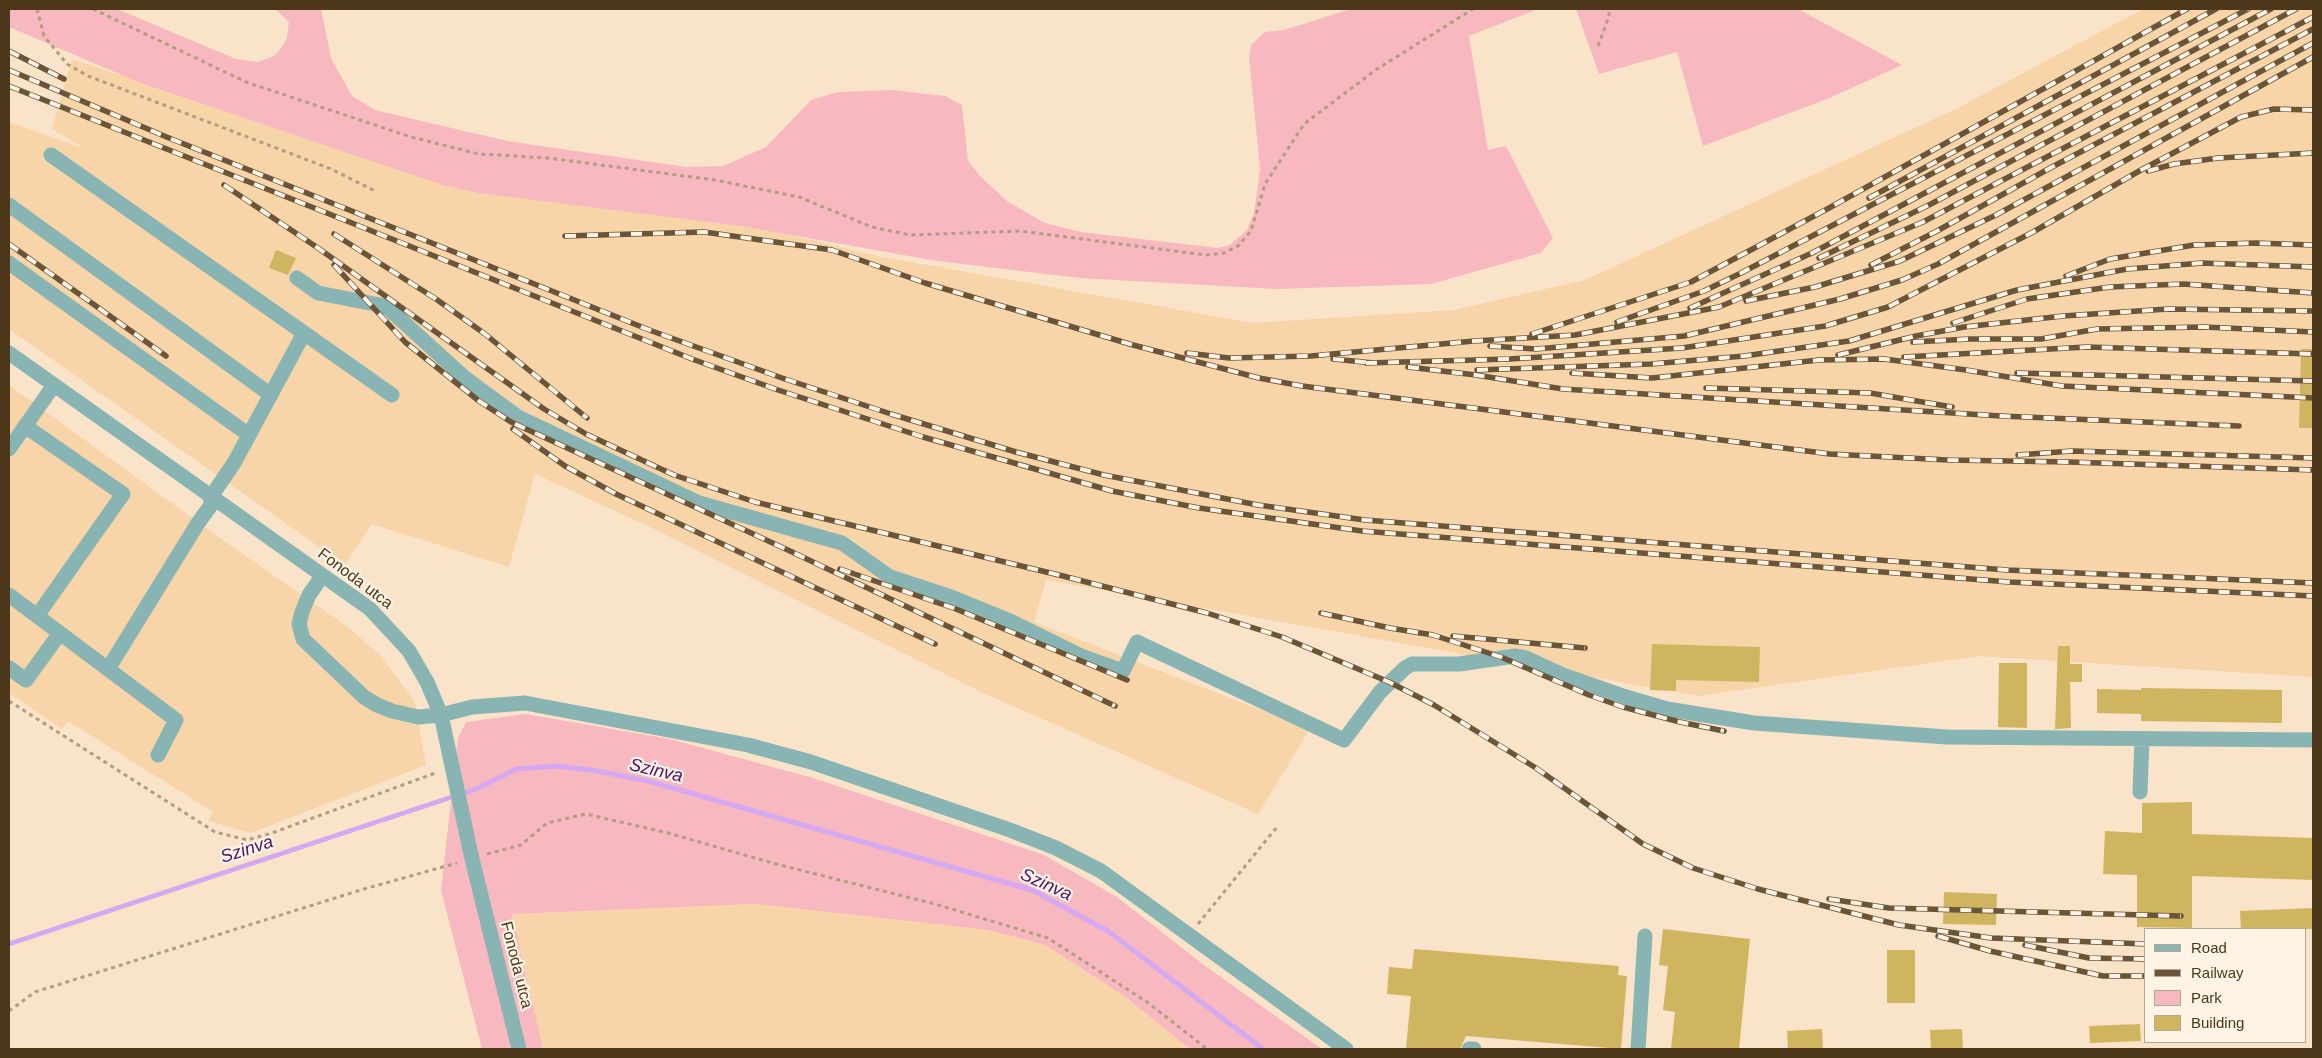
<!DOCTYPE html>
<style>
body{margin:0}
#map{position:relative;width:2322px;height:1058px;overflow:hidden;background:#f9e3c9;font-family:Helvetica,sans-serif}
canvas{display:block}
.frame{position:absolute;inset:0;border:10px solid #4d371b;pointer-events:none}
.legend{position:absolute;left:2144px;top:928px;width:162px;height:115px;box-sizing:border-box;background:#fef3e5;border:1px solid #b7a894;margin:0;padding:6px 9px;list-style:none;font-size:15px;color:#4d371b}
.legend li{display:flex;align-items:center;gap:10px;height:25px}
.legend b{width:25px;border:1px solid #b7a894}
</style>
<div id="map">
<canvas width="2322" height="1058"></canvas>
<div class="frame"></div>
<ul class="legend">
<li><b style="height:6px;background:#88b5b3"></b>Road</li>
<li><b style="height:6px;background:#6b5539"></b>Railway</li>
<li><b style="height:14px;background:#f7b9bf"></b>Park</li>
<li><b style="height:14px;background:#d0b560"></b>Building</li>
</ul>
</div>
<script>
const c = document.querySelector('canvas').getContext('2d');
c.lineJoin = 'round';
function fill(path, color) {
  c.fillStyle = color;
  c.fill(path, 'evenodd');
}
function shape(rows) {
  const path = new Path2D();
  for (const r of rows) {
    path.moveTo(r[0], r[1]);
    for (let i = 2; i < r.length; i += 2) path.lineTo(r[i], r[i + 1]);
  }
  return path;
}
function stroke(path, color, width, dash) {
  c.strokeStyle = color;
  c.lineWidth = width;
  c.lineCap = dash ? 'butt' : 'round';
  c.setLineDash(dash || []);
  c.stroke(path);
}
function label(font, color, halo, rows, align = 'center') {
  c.font = font + ' Helvetica,sans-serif';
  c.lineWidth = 4.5;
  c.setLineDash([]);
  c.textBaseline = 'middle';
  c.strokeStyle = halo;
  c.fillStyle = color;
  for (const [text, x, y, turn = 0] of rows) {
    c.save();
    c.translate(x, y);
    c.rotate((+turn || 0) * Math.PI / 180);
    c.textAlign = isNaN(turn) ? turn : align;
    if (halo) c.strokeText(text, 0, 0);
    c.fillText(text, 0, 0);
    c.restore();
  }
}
const built = shape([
 [2143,9,2313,9,2313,677,1979,656,1698,696,1046,580,1034,622,1310,729,1258,814,979,691,650,527,535,474,509,567,372,524,345,565,9,329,9,122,86,149,52,129,72,59,357,155,684,209,882,257,1253,323,1454,310,1585,280,1958,108],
 [9,385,220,538,348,627,380,655,415,702,426,765,251,833,209,821,213,812,68,721,62,729,9,693],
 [756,904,988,930,1045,945,1124,996,1190,1049,543,1049,512,914]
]);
const green = shape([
 [9,9,117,9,236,59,258,62,274,56,280,50,287,38,289,22,275,9,321,9,331,58,352,96,375,110,507,141,686,167,723,166,766,147,811,100,838,92,892,90,945,96,962,105,968,161,980,176,1007,201,1045,223,1081,232,1218,248,1230,245,1247,230,1254,213,1260,169,1249,57,1251,45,1265,32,1284,30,1351,9,1538,9,1469,36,1488,150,1506,146,1553,238,1541,253,1431,284,1275,289,1080,278,937,261,741,226,478,193,440,184,138,82,9,27],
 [1576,9,1798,9,1902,65,1832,97,1703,146,1677,52,1599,74],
 [526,714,670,739,813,778,1044,855,1117,897,1204,965,1322,1049,1190,1049,1124,996,1045,945,988,930,756,904,512,914,543,1049,482,1049,441,890,458,738,466,722]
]);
const stream = shape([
 [9,944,476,789,517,769,557,766,597,771,648,781,1032,890,1108,931,1263,1049]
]);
const building = shape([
 [276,250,296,258,288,275,269,268],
 [2301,349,2313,349,2313,428,2299,428],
 [1652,644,1760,647,1759,682,1676,680,1676,691,1650,690],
 [2058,646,2070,646,2070,664,2082,664,2082,682,2070,682,2071,728,2055,729],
 [1999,663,2027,663,2027,728,1998,727],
 [2141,688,2282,690,2282,723,2141,721,2141,714,2097,713,2097,689,2141,690],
 [2192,802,2192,834,2313,838,2313,880,2192,876,2192,928,2137,927,2137,875,2103,874,2105,831,2142,833,2142,803],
 [1944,892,1997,894,1996,925,1943,924],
 [2313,908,2313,929,2241,929,2240,911],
 [1663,929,1750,939,1739,1049,1671,1049,1675,1012,1663,1010,1668,966,1659,965],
 [1414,949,1619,966,1618,975,1627,976,1621,1049,1466,1036,1460,1049,1406,1049,1411,996,1387,994,1389,967,1412,969],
 [1887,950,1915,950,1915,1003,1887,1003],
 [2140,1024,2141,1041,2090,1043,2089,1026],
 [1822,1029,1823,1049,1788,1049,1787,1031],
 [1962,1029,1963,1049,1931,1049,1930,1030]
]);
const path = shape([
 [37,9,44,36,67,64,88,76,331,169,375,191],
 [93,9,246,82,411,137,479,154,548,158,715,180,799,197,872,227,910,235,1020,231,1206,255,1224,253,1238,246,1251,231,1265,184,1304,124,1377,69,1473,9],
 [1598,46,1608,19,1610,9],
 [9,701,215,832,247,840,272,833,438,772],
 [487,854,521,845,547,823,586,814,668,833,776,864,935,904,1048,938,1147,1002,1207,1049],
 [1198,924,1277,827],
 [9,1011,35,992,364,889,457,863]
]);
const minor = shape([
 [51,155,392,395],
 [9,205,271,395],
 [9,263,249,435],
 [297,278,318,293,380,305,389,309,465,378,518,417,699,503,842,543,890,577,951,597,1010,621,1081,656,1123,671,1137,642,1344,740,1380,692,1405,668,1412,664,1459,664,1515,656,1526,658,1563,675,1626,697,1667,709,1754,723,1947,737,2313,740],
 [9,353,370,609,409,651,427,682,441,715,472,859,519,1049],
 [25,426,123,494,37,616],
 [9,449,54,385],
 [210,498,234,463,304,333],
 [322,576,309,595,302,612,299,624,303,639,364,697,377,705,392,711,418,717,441,715,472,707,525,703,748,745,811,762,1010,830,1056,848,1101,871,1346,1049],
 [9,595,176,720,158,755],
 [9,668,26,680,60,633],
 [108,669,198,523,214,501],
 [2140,792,2142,739],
 [1469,1049,1474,1049],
 [1638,1049,1645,936]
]);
const rail = shape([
 [9,51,64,79],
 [9,70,169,138,652,331,782,378,891,414,1016,452,1104,475,1258,505,1365,520,2007,570,2313,583],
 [9,86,692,359,778,390,923,437,1112,491,1199,508,1362,531,2009,582,2313,596],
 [2148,171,2174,164,2218,158,2313,153],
 [224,185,318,248,544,409,586,434,674,475,755,502,1063,576,1207,613,1282,637,1389,682,1434,705,1536,768,1643,844,1693,868,1758,889,1899,925,1991,938,2146,944],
 [1869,198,2216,9],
 [334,234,436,299,485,334,587,418],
 [565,236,704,232,832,250,925,283,1133,345,1259,378,1302,386,1830,454,1948,460,2069,462,2313,470],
 [9,244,166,356],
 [1819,258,1929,205,2296,9],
 [334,265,405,342,479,401,511,422,790,551,1115,706],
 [1871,265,1937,231,2052,167,2313,29],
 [2066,276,2110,259,2194,245,2255,243,2313,245],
 [1746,301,1815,287,1900,261,1996,215,2313,43],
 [1690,308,1812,253,2271,9],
 [1617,322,1704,291,1741,273,2248,9],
 [1953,323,2027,299,2110,287,2183,284,2313,293],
 [1532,334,1691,282,1829,208,2187,9],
 [1913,342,1970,339,2041,339,2097,329,2204,327,2313,332],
 [1490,346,1536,349,1684,336,1840,299,1902,280,1938,264,2313,57],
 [1187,353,1229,358,1311,356,1474,341,1575,335,1719,307,1923,222,2313,17],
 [1838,355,1916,336,1964,327,2063,316,2168,309,2313,311],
 [1904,357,2087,347,2313,354],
 [1333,359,1373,363],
 [1366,363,1510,359,1682,348,1825,326,1888,307,2033,232,2141,170,2241,117,2274,109,2313,110],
 [1408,367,1476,375,1563,389,2001,416,2239,426],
 [1477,370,1651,364,1744,356,1849,341,2017,290,2127,269,2202,263,2313,267],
 [1572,373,1652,378,1819,360,1884,359,1966,370,2062,386,2313,398],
 [2017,373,2313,381],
 [1706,388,1870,393,1952,407],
 [513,429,565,466,616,494,935,644],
 [2018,455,2072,451,2313,458],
 [840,569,956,609,1127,680],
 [1321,613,1390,628,1433,635,1501,657,1589,695,1623,707,1680,722,1724,731],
 [1453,636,1585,648],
 [1829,899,1889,908,2181,916],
 [1938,936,1990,951,2103,976,2146,976],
 [2025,945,2089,958,2146,959]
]);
const streetNames = [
 ["Fonoda utca",355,579,37],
 ["Fonoda utca",516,965,76]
];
const waterNames = [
 ["Szinva",656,771,13],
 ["Szinva",247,850,-18],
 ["Szinva",1046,885,24]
];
fill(built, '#f8d4a9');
fill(green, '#f7b9bf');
stroke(stream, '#d5a9f1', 5);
fill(building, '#d0b560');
stroke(path, '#b39d82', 3, [4, 4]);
stroke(minor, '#88b5b3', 15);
stroke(rail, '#6b5539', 5.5);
stroke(rail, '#fef3e5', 4, [11]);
label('16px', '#4d371b', '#fef3e5', streetNames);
label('italic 18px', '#4d1468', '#fef3e5', waterNames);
</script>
